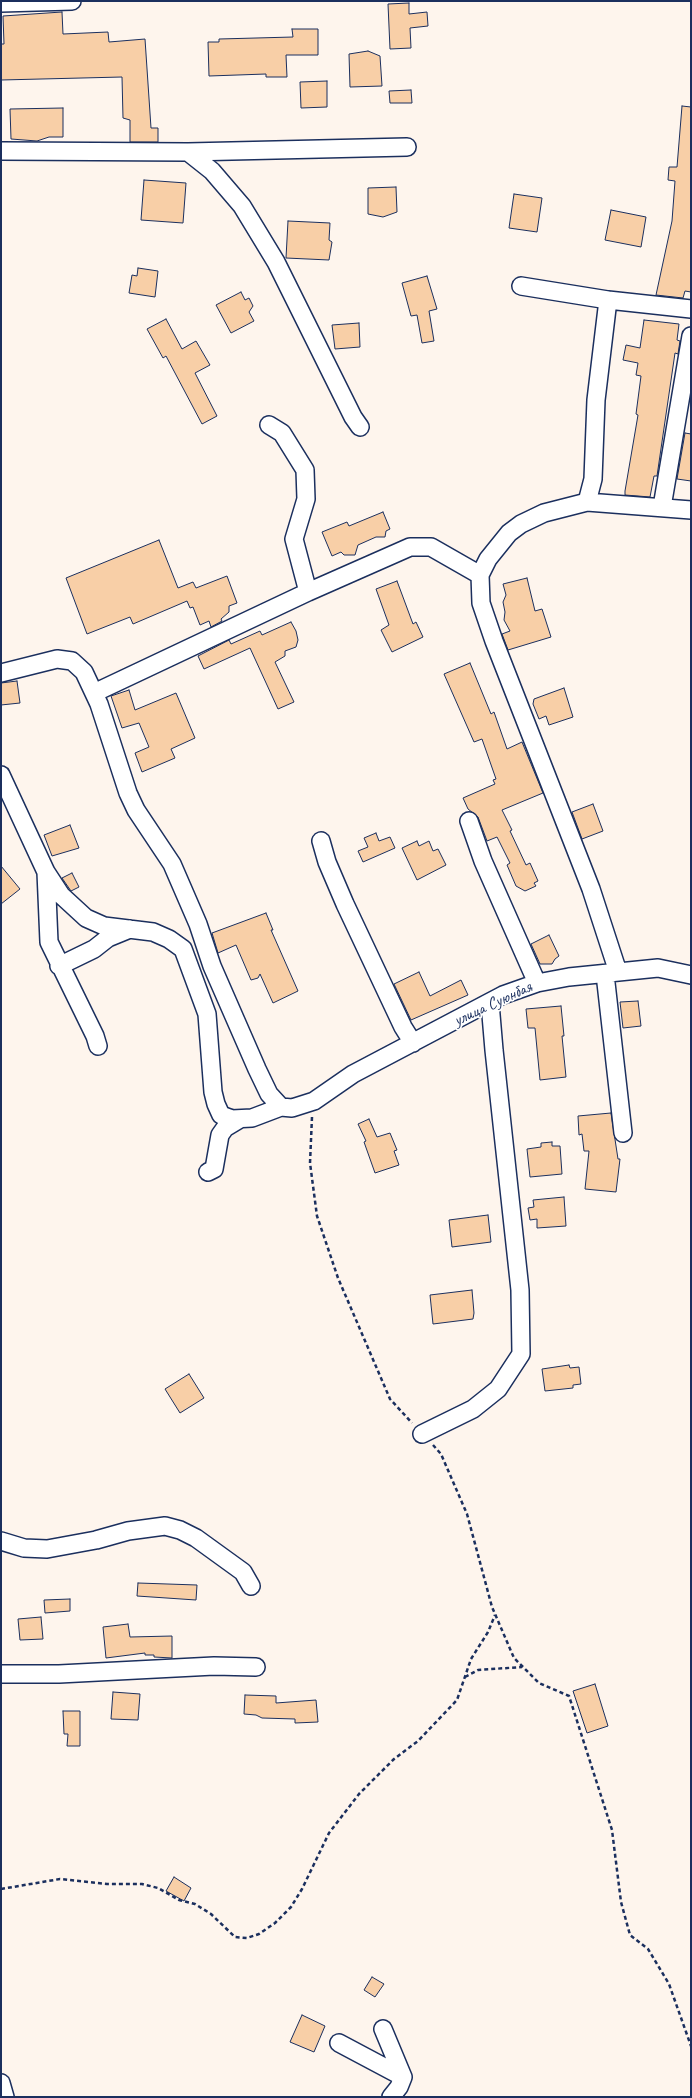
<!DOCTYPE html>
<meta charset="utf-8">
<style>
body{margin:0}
#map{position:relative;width:692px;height:2098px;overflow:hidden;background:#fef5ed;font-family:Caveat,sans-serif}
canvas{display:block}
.frame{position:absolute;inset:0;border:2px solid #1b2f5e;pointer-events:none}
</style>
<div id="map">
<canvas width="692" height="2098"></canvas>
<div class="frame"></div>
</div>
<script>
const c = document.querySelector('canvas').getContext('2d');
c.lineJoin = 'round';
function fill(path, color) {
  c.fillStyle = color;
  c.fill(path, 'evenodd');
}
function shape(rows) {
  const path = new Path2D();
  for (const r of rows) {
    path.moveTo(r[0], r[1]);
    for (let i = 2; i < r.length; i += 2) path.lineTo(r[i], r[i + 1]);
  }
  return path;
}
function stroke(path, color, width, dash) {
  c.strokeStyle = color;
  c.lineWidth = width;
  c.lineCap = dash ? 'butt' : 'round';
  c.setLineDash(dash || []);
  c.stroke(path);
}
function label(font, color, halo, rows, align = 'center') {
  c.font = font + ' Caveat,sans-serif';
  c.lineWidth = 3.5;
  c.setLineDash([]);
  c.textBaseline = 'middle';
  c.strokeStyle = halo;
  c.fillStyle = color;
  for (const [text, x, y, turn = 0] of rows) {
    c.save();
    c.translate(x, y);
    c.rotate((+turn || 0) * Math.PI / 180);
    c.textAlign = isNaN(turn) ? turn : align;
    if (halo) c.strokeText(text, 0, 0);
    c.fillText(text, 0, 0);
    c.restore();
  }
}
const building = shape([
 [409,3,409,14,427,12,428,26,410,28,411,48,390,49,388,4,409,3],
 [62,12,63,34,108,32,109,42,145,39,151,128,158,128,158,142,130,142,130,120,123,118,122,77,1,80,1,44,4,44,3,16,62,12],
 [292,29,318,29,318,55,286,55,287,77,266,77,266,74,209,76,208,42,219,42,219,39,293,37,292,29],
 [368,51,380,56,382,86,350,87,349,54,368,51],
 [327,81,327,107,301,108,300,82,327,81],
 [411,90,412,103,390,103,389,91,411,90],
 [682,106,691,107,691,292,685,291,683,298,656,295,672,221,675,181,668,180,669,167,677,167,682,106],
 [63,108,63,137,49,137,37,141,11,139,10,109,63,108],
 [144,180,186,183,183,223,141,220,144,180],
 [396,187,397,212,383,217,368,214,368,188,396,187],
 [514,194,542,198,537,232,509,228,514,194],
 [611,210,646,217,641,247,605,240,611,210],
 [288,221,330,223,329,240,332,242,329,260,286,258,288,221],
 [138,268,158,271,155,297,129,293,132,275,137,276,138,268],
 [427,276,437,309,429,311,434,341,422,343,417,315,411,316,402,283,427,276],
 [241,292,245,300,249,298,253,306,249,312,254,321,231,333,216,305,241,292],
 [166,319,182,349,196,341,210,365,195,373,217,416,202,424,166,356,163,358,147,329,166,319],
 [644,320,679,324,677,340,680,341,678,354,675,353,657,476,654,476,650,497,625,495,625,491,638,415,636,414,641,376,636,375,638,363,623,360,626,345,640,348,644,320],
 [359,323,360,347,335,349,332,325,359,323],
 [685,433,691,434,691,481,677,479,685,433],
 [383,512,390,529,386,531,385,537,376,537,358,545,355,555,344,555,341,552,332,556,322,532,347,522,349,526,383,512],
 [159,540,178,588,193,582,196,588,227,576,237,603,229,606,229,612,221,619,222,621,211,627,209,621,200,625,193,607,190,608,187,601,133,624,130,617,87,634,66,578,159,540],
 [527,578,535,611,542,609,551,637,508,650,502,634,510,631,504,620,505,612,503,602,506,595,503,584,527,578],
 [397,581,413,624,416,622,423,637,392,652,381,630,389,625,376,589,397,581],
 [291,622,296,631,298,640,296,647,285,651,285,656,275,662,294,702,278,709,250,648,204,669,198,656,229,640,231,644,260,631,262,635,291,622],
 [470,663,491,714,494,712,507,749,522,742,543,793,502,810,512,830,510,831,526,865,530,863,538,881,534,883,536,886,525,891,516,886,507,865,510,863,497,837,487,841,478,817,468,809,463,798,495,784,493,780,496,779,482,739,474,742,444,674,470,663],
 [17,681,20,703,1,705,1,683,17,681],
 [564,688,573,717,549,725,546,716,539,719,533,704,534,699,564,688],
 [129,690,135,710,176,693,195,738,171,749,175,758,142,772,135,753,149,747,139,723,122,728,111,696,129,690],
 [593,804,603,831,582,839,572,812,593,804],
 [70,825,79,848,52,856,44,835,70,825],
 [376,833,379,841,390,837,395,848,363,862,358,851,368,847,364,838,376,833],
 [417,841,419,846,429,841,433,851,438,849,446,865,417,880,402,848,417,841],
 [1,866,20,889,1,904,1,866],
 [72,873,79,887,71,891,62,878,72,873],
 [266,913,273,930,271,930,298,991,273,1003,260,974,258,978,251,980,236,945,218,953,212,933,266,913],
 [549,935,559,956,555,959,552,964,540,964,531,944,549,935],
 [419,972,430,996,461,980,468,995,411,1020,394,984,419,972],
 [638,1001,641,1026,623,1028,620,1002,638,1001],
 [561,1006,564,1036,562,1036,566,1077,540,1080,535,1028,528,1028,526,1009,561,1006],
 [611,1113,618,1159,620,1159,616,1192,585,1189,589,1151,584,1151,582,1134,579,1135,578,1116,611,1113],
 [369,1119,377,1137,390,1133,397,1150,394,1151,399,1165,375,1173,364,1142,366,1141,358,1124,369,1119],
 [552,1142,552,1146,560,1146,562,1174,530,1177,527,1149,541,1147,541,1143,552,1142],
 [564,1197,566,1226,537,1228,537,1219,530,1220,528,1208,534,1207,533,1200,564,1197],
 [488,1215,491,1242,452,1247,449,1220,488,1215],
 [472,1290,474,1313,473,1319,433,1324,430,1295,472,1290],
 [569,1365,570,1368,579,1367,581,1384,573,1385,573,1388,545,1391,542,1369,569,1365],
 [189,1374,204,1398,180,1413,165,1389,189,1374],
 [138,1583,197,1585,196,1600,137,1596,138,1583],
 [70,1599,70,1611,45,1613,44,1600,70,1599],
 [41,1617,43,1639,20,1640,18,1619,41,1617],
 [128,1624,130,1637,172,1636,172,1658,154,1657,154,1655,145,1655,145,1653,106,1658,103,1627,128,1624],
 [595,1684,608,1726,587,1733,573,1691,595,1684],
 [113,1692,140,1694,138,1720,111,1719,113,1692],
 [245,1695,276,1696,276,1703,316,1700,318,1722,295,1723,295,1719,262,1718,256,1715,244,1714,245,1695],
 [63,1711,80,1711,80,1746,67,1746,68,1734,64,1734,63,1711],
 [174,1877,191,1888,184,1901,166,1891,174,1877],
 [372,1977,384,1984,375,1997,364,1990,372,1977],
 [302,2015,325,2026,314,2052,290,2042,302,2015]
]);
const path = shape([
 [312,1117,310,1163,317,1216,338,1278,390,1399,412,1423],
 [433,1445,441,1454,467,1514,492,1607,514,1658,539,1683,569,1696,612,1830,621,1902,630,1935,648,1949,669,1984,691,2046],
 [465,1677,478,1670,522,1667],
 [1,1889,60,1879,107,1884,142,1884,158,1888,179,1900,195,1904,211,1914,235,1937,247,1938,259,1934,275,1923,291,1907,302,1889,329,1833,359,1794,394,1759,418,1741,457,1700,471,1659,488,1632,495,1615]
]);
const minor = shape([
 [1,3,72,1],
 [1,151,188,152,407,147],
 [188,152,212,171,242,206,276,262,353,417,360,427],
 [521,286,608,300],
 [269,425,282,433,305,470,306,499,294,539,308,592],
 [587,502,593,479,596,400,608,300,691,309],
 [662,507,691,336],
 [1,673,57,659,72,661,84,672,99,704,128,793,136,810,172,864,198,924,212,966,257,1069,269,1094,281,1107],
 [94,693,308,592,410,547,431,547,480,575],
 [1,775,46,872,61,895,86,918,104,926,153,932,169,939,183,949,207,1014,213,1092,216,1104,221,1115,232,1119,252,1118,281,1107,292,1108,314,1101,353,1074,503,995,537,983,569,977,658,968,691,975],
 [469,821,483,861,537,983],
 [321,841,327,862,345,904,403,1027,413,1043],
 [46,872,49,942,95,1036,98,1046],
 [59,966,94,949,108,938,130,929],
 [618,972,591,889,494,641,481,603,480,575,488,559,509,533,521,524,544,513,587,502,691,510],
 [605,974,623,1133],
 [208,1172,214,1169,220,1135,225,1128,240,1119],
 [422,1434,473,1409,498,1389,521,1354,520,1290,494,1050,490,1003],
 [1,1541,24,1548,47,1549,96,1540,128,1531,165,1526,180,1530,196,1538,243,1572,251,1586],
 [1,1674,59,1674,214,1666,256,1667],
 [383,2029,403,2077],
 [339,2043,403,2077,399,2087,391,2097],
 [1,2083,5,2097]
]);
const streetNames = [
 ["улица Суюнбая",493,1004,-25]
];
fill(building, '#f8cfa7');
stroke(building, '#1b2f5e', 1);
stroke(minor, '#1b2f5e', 20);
stroke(path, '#1b2f5e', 2.5, [4, 3]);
stroke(minor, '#fff', 17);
label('17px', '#1b2f5e', '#fff', streetNames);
</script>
